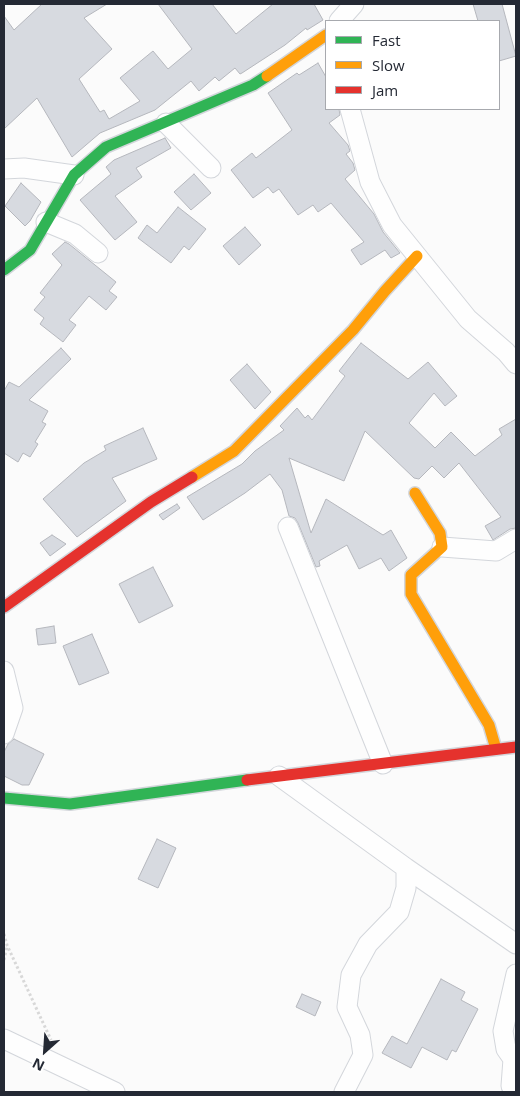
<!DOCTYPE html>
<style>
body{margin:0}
#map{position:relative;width:520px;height:1096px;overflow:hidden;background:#fbfbfb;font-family:"Open Sans",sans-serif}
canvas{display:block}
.frame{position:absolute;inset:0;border:5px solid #242934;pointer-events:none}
.legend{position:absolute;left:325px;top:20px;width:175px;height:90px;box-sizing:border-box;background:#fff;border:1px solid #a7a9ae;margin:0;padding:6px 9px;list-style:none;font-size:15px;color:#242934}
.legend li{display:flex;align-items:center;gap:10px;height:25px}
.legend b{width:25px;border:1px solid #a7a9ae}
.north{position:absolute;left:20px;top:1026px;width:50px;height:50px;-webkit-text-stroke:4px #fff;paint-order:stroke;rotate:206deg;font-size:14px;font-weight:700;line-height:20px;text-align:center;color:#242934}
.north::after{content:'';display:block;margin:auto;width:18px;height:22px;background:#242934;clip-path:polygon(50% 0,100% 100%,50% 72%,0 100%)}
</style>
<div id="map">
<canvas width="520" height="1096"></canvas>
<div class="frame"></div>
<ul class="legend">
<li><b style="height:6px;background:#30b455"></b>Fast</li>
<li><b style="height:6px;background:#ff9f0a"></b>Slow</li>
<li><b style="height:6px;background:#e5322d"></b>Jam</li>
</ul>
<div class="north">N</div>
</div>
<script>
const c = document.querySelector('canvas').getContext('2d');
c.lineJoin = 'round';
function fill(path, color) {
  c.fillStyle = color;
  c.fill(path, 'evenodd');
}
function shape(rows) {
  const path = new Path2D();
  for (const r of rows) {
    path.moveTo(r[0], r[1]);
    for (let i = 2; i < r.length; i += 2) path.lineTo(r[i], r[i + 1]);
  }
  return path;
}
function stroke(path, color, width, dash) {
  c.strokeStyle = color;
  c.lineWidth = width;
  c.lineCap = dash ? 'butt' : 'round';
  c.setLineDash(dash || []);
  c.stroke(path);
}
const building = shape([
 [42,4,107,4,84,18,112,49,79,79,100,112,104,110,109,119,140,101,120,78,153,51,168,69,192,49,158,4,212,4,236,34,273,4,314,4,323,20,307,30,306,28,285,45,242,73,240,74,235,68,219,81,215,77,199,91,191,81,155,110,100,133,72,157,37,98,4,129,4,16,14,30,42,4],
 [473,4,502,4,516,56,499,61,499,21,478,21,473,4],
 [318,63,326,77,326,109,339,109,340,115,329,123,348,145,350,151,346,154,353,163,355,170,345,179,374,214,383,232,400,253,391,258,385,250,361,265,351,250,364,242,331,203,318,212,313,205,298,215,279,189,273,193,268,187,253,198,231,170,252,153,256,158,292,130,268,93,297,73,299,75,318,63],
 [165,138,171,148,136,168,142,177,115,196,137,222,115,240,80,200,111,174,106,167,114,160,165,138],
 [194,174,211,193,191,210,174,192,194,174],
 [21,183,41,202,30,221,25,226,5,206,21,183],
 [178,207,206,229,189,250,184,246,171,263,138,238,147,225,157,233,178,207],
 [245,227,261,245,239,265,223,246,245,227],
 [65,242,69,244,116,282,109,291,117,297,106,310,89,296,69,320,76,325,63,342,40,324,44,318,34,310,45,297,40,293,62,265,52,254,65,242],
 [361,343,408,379,428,362,457,396,445,406,434,393,409,423,435,448,451,432,475,456,502,435,499,429,516,419,516,528,510,529,493,540,485,526,501,517,459,463,444,478,432,466,419,479,414,478,365,431,344,481,289,458,311,533,326,499,383,535,391,530,407,558,389,571,381,558,359,569,347,545,319,561,320,566,316,567,298,523,295,518,289,516,282,490,270,474,245,493,203,520,187,497,242,464,255,451,284,430,280,426,297,408,305,418,308,415,312,420,345,376,339,371,361,343],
 [61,348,71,359,29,400,48,411,42,422,46,424,35,442,38,444,30,457,23,453,18,462,4,453,4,391,9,382,19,387,61,348],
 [247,364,271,392,255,409,230,380,247,364],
 [143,428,157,459,112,478,126,501,77,537,43,499,84,463,106,450,104,446,143,428],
 [177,504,180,508,163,520,159,515,177,504],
 [52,535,66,544,50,556,40,543,52,535],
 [153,567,173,606,139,623,119,584,153,567],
 [54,626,56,643,38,645,36,629,54,626],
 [92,634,109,673,79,685,63,646,92,634],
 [14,739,44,754,29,785,22,785,4,776,4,752,8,744,14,739],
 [157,839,176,848,158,888,138,879,157,839],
 [441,979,465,992,461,1000,478,1009,456,1052,452,1050,447,1060,422,1047,411,1068,382,1053,392,1036,407,1044,441,979],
 [302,994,321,1002,315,1016,296,1007,302,994]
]);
const path = shape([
 [4,934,7,945,51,1040],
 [4,960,7,946]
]);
const street = shape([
 [339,21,354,4],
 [350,109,370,182,392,225,468,319,506,352,516,364],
 [166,123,211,168],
 [4,169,24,168,74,175],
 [46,222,75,234,98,253],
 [288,527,383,764],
 [442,547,496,551,516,539],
 [4,671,13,708,4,734],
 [279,776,406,868,516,944],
 [4,1039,115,1092],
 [513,1059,506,1049,503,1031,516,974],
 [511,1086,513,1059,516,1053],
 [344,1092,363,1055,360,1035,347,1007,351,975,368,944,399,912,406,888,406,868]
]);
const fast = shape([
 [4,270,30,250,74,175,106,147,253,85,267,76],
 [4,798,70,804,247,780]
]);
const slow = shape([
 [267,76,326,35],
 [192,477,234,451,353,330,385,291,417,256],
 [415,493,440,533,442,547,411,575,411,594,489,725,496,749]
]);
const jam = shape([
 [4,607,151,502,192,477],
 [247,780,516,747]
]);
fill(building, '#d7dae0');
stroke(building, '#b5b7bd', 1);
stroke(street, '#d3d6db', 21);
stroke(fast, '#d3d6db', 14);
stroke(slow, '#d3d6db', 14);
stroke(jam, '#d3d6db', 14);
stroke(path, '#d8d8d8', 3, [2.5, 2.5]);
stroke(street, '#fefefe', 19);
stroke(fast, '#30b455', 11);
stroke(slow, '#ff9f0a', 11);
stroke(jam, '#e5322d', 11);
</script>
